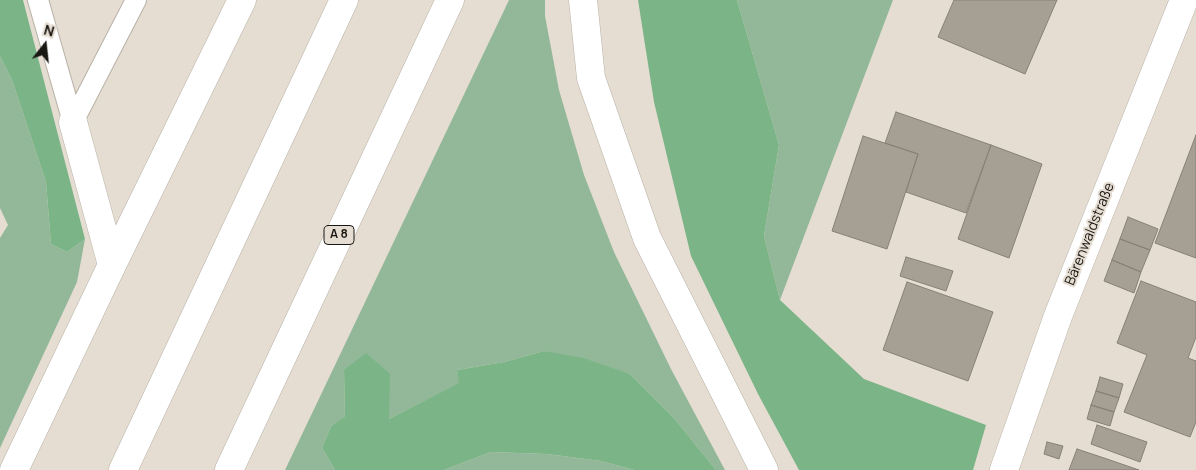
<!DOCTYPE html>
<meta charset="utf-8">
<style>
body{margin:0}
#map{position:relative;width:1196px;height:470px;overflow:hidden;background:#e5ddd2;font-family:Manrope,sans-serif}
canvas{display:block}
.north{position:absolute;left:20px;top:20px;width:50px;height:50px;-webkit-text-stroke:4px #e5ddd2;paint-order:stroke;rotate:16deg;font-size:14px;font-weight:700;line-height:20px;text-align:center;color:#191713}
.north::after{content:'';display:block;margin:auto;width:18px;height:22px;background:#191713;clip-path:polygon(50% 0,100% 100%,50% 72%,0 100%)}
</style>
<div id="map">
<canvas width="1196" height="470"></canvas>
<div class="north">N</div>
</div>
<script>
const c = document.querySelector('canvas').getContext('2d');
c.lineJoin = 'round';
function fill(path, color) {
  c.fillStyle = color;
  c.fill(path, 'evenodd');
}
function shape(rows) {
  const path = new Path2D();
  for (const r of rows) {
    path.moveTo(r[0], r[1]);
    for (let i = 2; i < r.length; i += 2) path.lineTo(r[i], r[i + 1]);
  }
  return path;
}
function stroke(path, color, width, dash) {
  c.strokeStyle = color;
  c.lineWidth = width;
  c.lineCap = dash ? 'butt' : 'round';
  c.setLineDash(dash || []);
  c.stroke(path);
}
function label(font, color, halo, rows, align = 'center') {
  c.font = font + ' Manrope,sans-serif';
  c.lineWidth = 4;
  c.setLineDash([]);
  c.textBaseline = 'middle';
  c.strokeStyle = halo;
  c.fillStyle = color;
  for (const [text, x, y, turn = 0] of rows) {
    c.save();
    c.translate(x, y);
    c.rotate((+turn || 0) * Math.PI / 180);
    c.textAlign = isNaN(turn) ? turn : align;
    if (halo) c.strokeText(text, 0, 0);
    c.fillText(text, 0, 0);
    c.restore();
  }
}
const green = shape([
 [509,0,545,0,545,16,559,90,584,175,614,252,671,369,725,470,716,470,674,418,630,374,544,351,504,362,457,370,460,383,389,419,344,370,345,418,331,426,322,448,335,470,285,470],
 [737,0,893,0,780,300,764,236,779,145],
 [0,56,12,80,46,182,51,244,67,252,85,239,77,282,0,448,0,238,8,225,0,208],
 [491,452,547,454,601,461,634,470,444,470]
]);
const forest = shape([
 [0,0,23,0,85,239,67,252,51,244,46,182,12,80,0,56],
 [638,0,737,0,779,145,764,236,780,300,864,379,986,425,973,470,799,470,758,394,691,256,654,102],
 [544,351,583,358,630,374,674,418,716,470,634,470,601,461,547,454,491,452,444,470,335,470,322,448,331,426,345,417,344,370,366,353,390,374,389,419,459,383,457,370,504,362]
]);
const building = shape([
 [954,0,1057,0,1025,74,938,37,954,0],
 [896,112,991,145,966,213,906,192,918,154,885,143,896,112],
 [1196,135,1196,258,1155,243,1196,135],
 [863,136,918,154,887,249,832,231,863,136],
 [991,145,1042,164,1009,258,958,239,991,145],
 [1128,217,1158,229,1150,250,1120,239,1128,217],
 [1120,239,1150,250,1141,272,1112,260,1120,239],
 [906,257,953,271,946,291,900,276,906,257],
 [1112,260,1141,272,1134,293,1104,281,1112,260],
 [1141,281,1196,302,1196,337,1188,358,1196,361,1196,422,1190,437,1124,412,1147,355,1117,343,1141,281],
 [907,282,993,312,968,381,883,350,907,282],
 [1100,377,1123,384,1119,398,1096,391,1100,377],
 [1096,391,1119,398,1114,412,1091,405,1096,391],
 [1091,405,1114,412,1110,426,1087,419,1091,405],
 [1097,425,1147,442,1140,462,1091,444,1097,425],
 [1047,442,1063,446,1059,459,1044,454,1047,442],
 [1077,449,1107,459,1139,470,1069,470,1077,449]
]);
const service = shape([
 [38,0,73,122],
 [73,122,136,0]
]);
const minor = shape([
 [1004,470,1058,316,1184,0]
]);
const motorway = shape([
 [583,0,591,78,647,238,764,470],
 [73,122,112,265],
 [14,470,112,265,242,0],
 [123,470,344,0],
 [229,470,450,0]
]);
const shields = [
 [339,235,30]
];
const shieldNames = [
 ["A 8",339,235]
];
const streetNames = [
 ["Bärenwaldstraße",1090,234,-68]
];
fill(green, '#93b899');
fill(forest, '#7bb486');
fill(building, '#a69f94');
stroke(building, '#878076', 1);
stroke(service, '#b8b1a6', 22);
stroke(minor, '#b8b1a6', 29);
stroke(motorway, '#b8b1a6', 29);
stroke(service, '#fff', 20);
stroke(minor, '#fff', 28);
stroke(motorway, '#fff', 28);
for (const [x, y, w] of shields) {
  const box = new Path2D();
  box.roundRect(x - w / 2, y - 9.5, w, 19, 4);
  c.fillStyle = '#e5ddd2';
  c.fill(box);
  stroke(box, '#191713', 1);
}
label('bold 12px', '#191713', null, shieldNames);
label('14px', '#191713', '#e5ddd2', streetNames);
</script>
